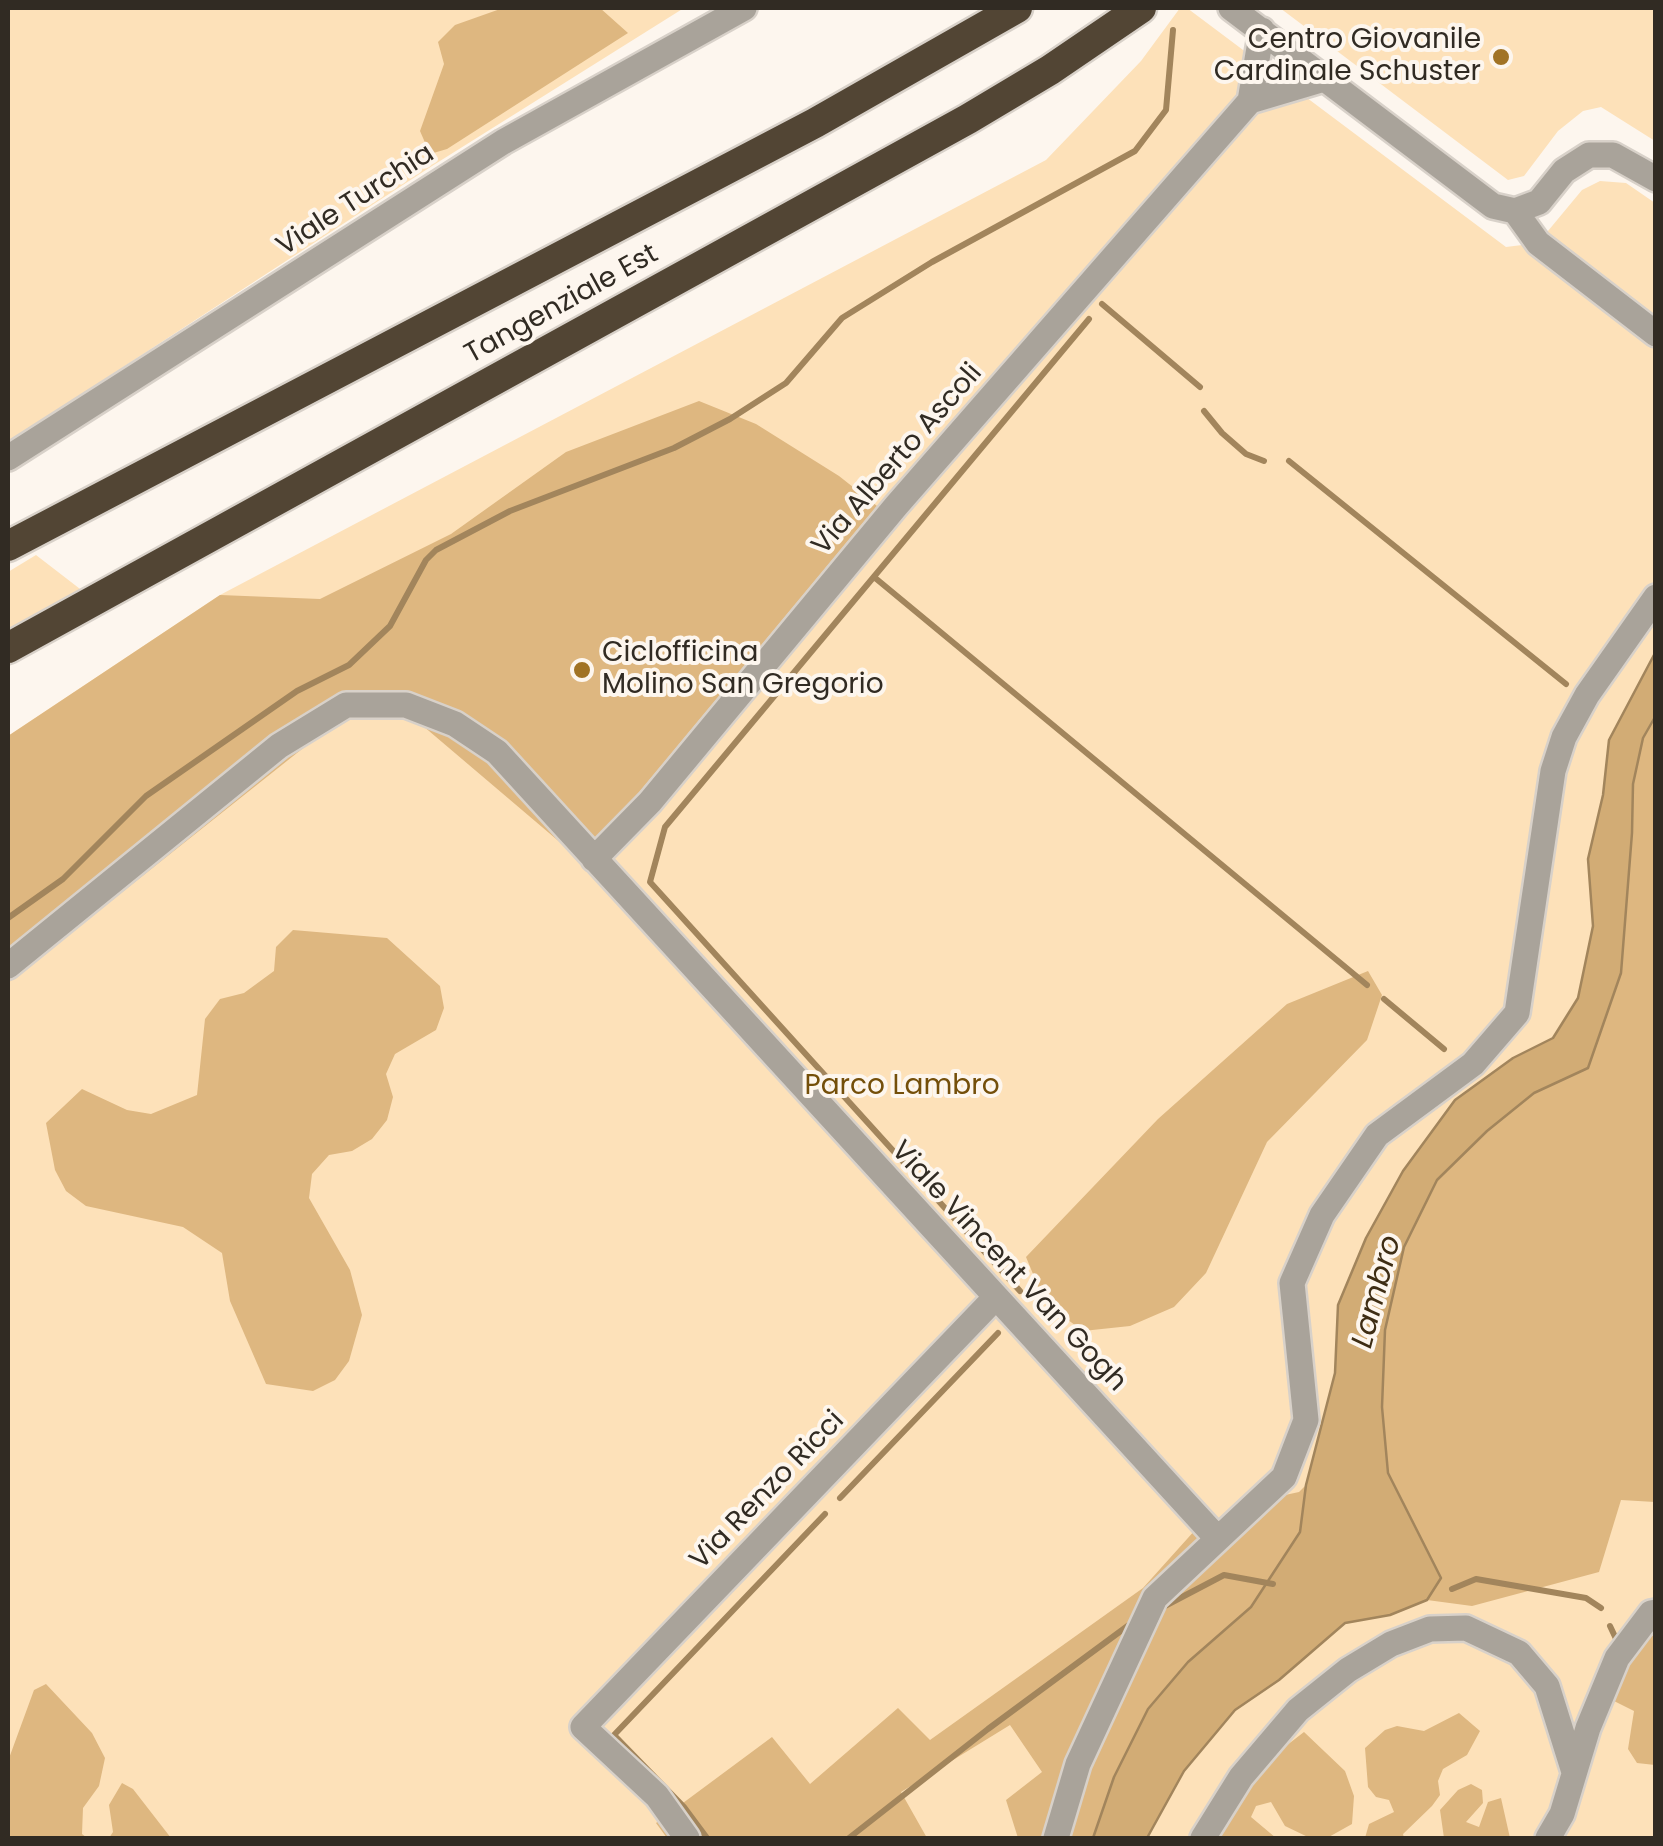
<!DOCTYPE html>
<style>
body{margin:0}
#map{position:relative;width:1663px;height:1846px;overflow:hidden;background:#fdf6ee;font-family:Poppins,sans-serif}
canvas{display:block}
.frame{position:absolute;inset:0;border:10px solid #312b23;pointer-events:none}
</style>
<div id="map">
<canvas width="1663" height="1846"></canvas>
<div class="frame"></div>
</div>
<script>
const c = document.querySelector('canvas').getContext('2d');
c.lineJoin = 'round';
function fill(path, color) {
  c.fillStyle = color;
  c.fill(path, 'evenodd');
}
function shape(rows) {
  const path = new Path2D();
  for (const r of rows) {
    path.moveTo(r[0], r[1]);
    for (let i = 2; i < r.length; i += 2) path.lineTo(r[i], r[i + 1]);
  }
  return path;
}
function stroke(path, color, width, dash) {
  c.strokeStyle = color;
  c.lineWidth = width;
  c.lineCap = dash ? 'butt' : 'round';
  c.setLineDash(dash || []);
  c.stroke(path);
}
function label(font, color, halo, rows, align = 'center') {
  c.font = font + ' Poppins,sans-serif';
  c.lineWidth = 8;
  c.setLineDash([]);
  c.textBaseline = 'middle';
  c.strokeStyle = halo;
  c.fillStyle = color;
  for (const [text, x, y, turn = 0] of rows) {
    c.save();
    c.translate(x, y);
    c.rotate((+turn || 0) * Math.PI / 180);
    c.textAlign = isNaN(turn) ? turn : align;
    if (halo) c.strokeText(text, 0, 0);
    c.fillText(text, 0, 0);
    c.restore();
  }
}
const green = shape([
 [8,8,684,8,432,166,8,442],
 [1180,8,1187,8,1506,247,1538,243,1582,190,1600,181,1626,183,1655,203,1655,1838,8,1838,8,736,220,595,1046,160,1141,61],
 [1280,8,1655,8,1655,141,1601,107,1583,111,1558,131,1524,176,1508,180],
 [36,555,84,592,8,638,8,572]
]);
const forest = shape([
 [503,8,600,8,628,33,447,149,430,154,420,131,444,64,438,42,455,25],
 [699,401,756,424,839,476,877,506,582,861,409,714,355,714,312,741,8,983,8,736,220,595,320,599,451,534,566,452],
 [1655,717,1655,1502,1621,1500,1599,1572,1472,1606,1427,1600,1441,1578,1388,1473,1382,1407,1385,1330,1404,1247,1437,1180,1487,1131,1534,1093,1588,1068,1621,973,1632,833,1633,784,1643,738],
 [293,930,387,938,440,986,444,1008,436,1030,395,1054,386,1074,393,1097,387,1120,372,1139,352,1151,329,1155,312,1174,309,1198,350,1270,362,1315,349,1361,335,1380,313,1391,266,1384,230,1301,222,1253,183,1227,86,1206,66,1191,55,1170,46,1123,82,1089,127,1110,151,1114,197,1095,205,1019,220,999,244,993,274,971,276,947],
 [1368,971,1382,995,1367,1040,1267,1142,1206,1273,1174,1307,1130,1326,1083,1331,1045,1303,1026,1257,1158,1119,1287,1004],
 [1306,1485,1300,1532,1251,1607,1188,1662,1148,1709,1114,1777,1093,1838,1018,1838,1006,1800,1042,1772,1010,1725,901,1792,927,1838,667,1838,656,1823,772,1737,810,1784,898,1708,930,1740,1143,1588,1196,1529,1217,1540,1276,1497,1299,1492],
 [1651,1635,1655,1637,1655,1765,1637,1763,1628,1749,1634,1711,1614,1701,1625,1664],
 [46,1684,92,1733,105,1758,99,1786,83,1808,82,1834,87,1838,8,1838,8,1761,34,1690],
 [1459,1713,1480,1731,1467,1755,1443,1769,1438,1781,1440,1795,1432,1806,1403,1834,1404,1838,1365,1838,1369,1824,1394,1812,1389,1800,1376,1797,1368,1787,1365,1748,1385,1730,1397,1726,1424,1731],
 [1304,1732,1345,1771,1354,1796,1352,1824,1327,1838,1310,1838,1285,1826,1271,1802,1256,1806,1251,1817,1276,1838,1217,1838,1260,1766],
 [122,1783,133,1789,171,1838,109,1838,113,1832,109,1805],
 [1471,1784,1482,1790,1483,1803,1466,1822,1479,1827,1488,1802,1501,1798,1510,1838,1444,1838,1440,1810,1458,1790]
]);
const water = shape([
 [1655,653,1655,717,1643,738,1633,784,1632,833,1621,973,1588,1068,1534,1093,1487,1131,1437,1180,1404,1247,1385,1330,1382,1407,1388,1473,1441,1578,1427,1600,1390,1615,1345,1623,1279,1680,1235,1710,1184,1771,1147,1838,1093,1838,1114,1777,1148,1709,1188,1662,1251,1607,1300,1532,1306,1485,1335,1373,1338,1305,1366,1238,1403,1171,1455,1100,1513,1058,1553,1038,1578,998,1593,926,1588,859,1603,795,1609,740,1655,653]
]);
const stream = shape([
 [1102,304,1200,387],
 [1204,411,1222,433,1246,454,1264,461],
 [1289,461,1566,684],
 [874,577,1367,985],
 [8,918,63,879,146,796,297,691,349,665,390,626,426,560,436,550,510,511,674,448,730,419,786,383,842,318,932,262,1135,151,1166,110,1173,30],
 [1384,999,1444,1049],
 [1020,1291,650,882,665,827,1089,319],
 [840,1498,998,1333],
 [1452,1589,1476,1579,1586,1598,1601,1608],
 [1163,1607,1224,1575,1273,1584],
 [1610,1626,1618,1643],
 [707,1838,684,1807,614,1735,825,1514],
 [849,1838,988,1729,1133,1622]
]);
const minor = shape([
 [1231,8,1493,206,1515,211,1539,202,1564,171,1589,155,1613,155,1656,179],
 [1250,101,1324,79],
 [1515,211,1538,243,1656,334],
 [8,458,503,142,744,8],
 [594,859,650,802,896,506,1250,101,1262,30],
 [8,966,279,746,346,705,406,705,455,724,497,752,1217,1538],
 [687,1838,657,1796,583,1727,995,1298],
 [1056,1838,1078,1764,1155,1598,1284,1477,1306,1420,1292,1283,1322,1215,1377,1135,1473,1064,1517,1013,1553,771,1564,737,1587,695,1656,597],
 [1203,1838,1241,1777,1298,1710,1348,1670,1391,1644,1430,1629,1466,1628,1519,1653,1547,1686,1574,1772],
 [1548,1838,1562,1814,1588,1728,1617,1658,1651,1613,1656,1612]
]);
const highway = shape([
 [8,546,815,123,1017,8],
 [8,648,968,119,1050,70,1141,8]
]);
const markers = [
 [1501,57,10,"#a17325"],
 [582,670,10,"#a17325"]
];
const poiNames = [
 ["Centro Giovanile",1481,41],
 ["Cardinale Schuster",1481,73],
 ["Ciclofficina",602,654,"left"],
 ["Molino San Gregorio",602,686,"left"]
];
const streetNames = [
 ["Viale Turchia",356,201,-33],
 ["Tangenziale Est",562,305,-29],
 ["Via Alberto Ascoli",898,460,-49],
 ["Viale Vincent Van Gogh",1008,1267,47],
 ["Via Renzo Ricci",768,1491,-46]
];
const parkNames = [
 ["Parco Lambro",902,1087]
];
const waterNames = [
 ["Lambro",1378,1292,-75]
];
fill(green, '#fde1b9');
fill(forest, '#deb780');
fill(water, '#d2ac75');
stroke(water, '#a2855c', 2.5);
stroke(stream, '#a2855c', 6);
stroke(minor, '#d8d1c9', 30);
stroke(highway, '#d8d1c9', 35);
stroke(minor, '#a9a39a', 25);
stroke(highway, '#524534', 30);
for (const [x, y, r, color] of markers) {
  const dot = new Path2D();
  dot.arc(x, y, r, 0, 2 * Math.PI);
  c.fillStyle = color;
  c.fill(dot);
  stroke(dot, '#fdf6ee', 4);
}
label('28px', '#312b23', '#fdf6ee', poiNames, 'right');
label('28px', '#312b23', '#fdf6ee', streetNames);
label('28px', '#744f0a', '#fdf6ee', parkNames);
label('italic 30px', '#3e2d14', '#fdf6ee', waterNames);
</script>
